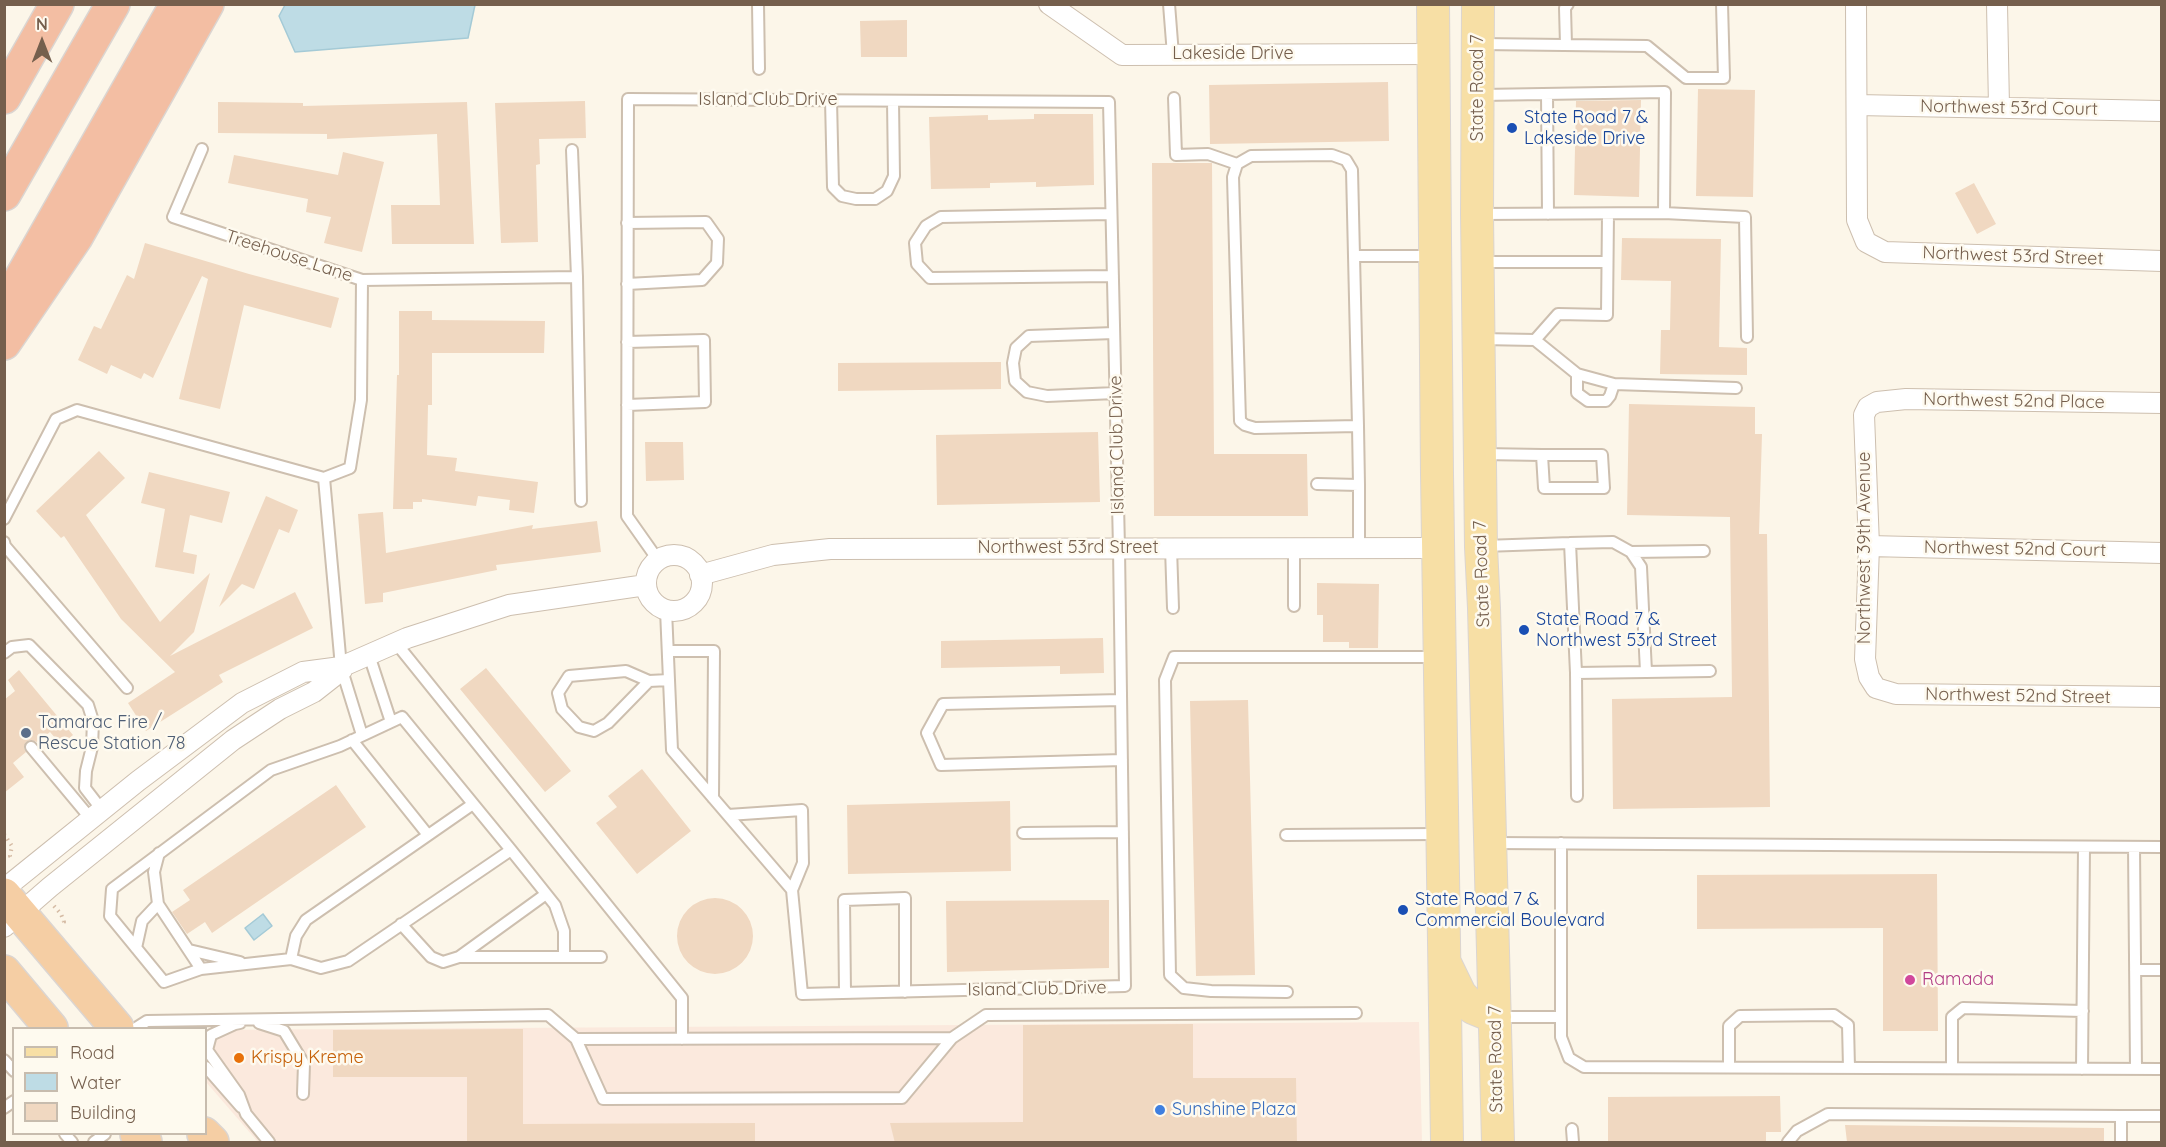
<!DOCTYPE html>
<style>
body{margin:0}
#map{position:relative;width:2166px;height:1147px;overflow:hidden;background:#fcf6e9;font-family:Quicksand,sans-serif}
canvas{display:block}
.frame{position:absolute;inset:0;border:6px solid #755f4d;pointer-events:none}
.legend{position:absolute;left:12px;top:1027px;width:195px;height:108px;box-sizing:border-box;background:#fefaef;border:2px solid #c7bcae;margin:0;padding:8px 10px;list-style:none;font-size:18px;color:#755f4d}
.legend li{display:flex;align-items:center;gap:12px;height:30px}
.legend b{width:30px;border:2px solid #c7bcae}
.north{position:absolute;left:12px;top:12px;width:60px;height:60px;-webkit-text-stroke:4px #fefaef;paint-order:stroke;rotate:0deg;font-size:16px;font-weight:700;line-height:24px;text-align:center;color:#755f4d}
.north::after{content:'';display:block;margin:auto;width:21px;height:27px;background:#755f4d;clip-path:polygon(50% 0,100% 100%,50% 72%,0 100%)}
</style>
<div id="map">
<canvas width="2166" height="1147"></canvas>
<div class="frame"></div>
<ul class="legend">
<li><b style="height:8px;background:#f7dfa5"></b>Road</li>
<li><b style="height:16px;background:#bedce5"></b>Water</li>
<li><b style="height:16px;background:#f0d8c1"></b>Building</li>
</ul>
<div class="north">N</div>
</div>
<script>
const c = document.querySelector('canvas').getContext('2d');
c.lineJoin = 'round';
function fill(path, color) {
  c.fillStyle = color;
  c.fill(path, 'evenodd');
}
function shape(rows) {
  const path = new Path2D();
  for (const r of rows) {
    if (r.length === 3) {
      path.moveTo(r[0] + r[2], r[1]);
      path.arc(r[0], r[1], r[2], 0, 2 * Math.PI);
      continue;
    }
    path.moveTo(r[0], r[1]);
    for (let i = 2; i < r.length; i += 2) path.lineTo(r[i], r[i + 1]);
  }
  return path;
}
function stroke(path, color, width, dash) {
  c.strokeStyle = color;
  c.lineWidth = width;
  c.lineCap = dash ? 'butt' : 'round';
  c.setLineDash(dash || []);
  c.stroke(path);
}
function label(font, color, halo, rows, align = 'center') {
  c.font = font + ' Quicksand,sans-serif';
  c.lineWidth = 5;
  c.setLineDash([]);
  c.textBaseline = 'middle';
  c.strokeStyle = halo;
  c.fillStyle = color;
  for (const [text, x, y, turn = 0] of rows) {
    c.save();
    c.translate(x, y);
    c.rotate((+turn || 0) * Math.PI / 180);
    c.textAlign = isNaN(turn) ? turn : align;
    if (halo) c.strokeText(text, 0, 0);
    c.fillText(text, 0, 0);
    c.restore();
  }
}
const commercial = shape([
 [1419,1022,1422,1142,258,1142,206,1082,206,1030]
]);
const water = shape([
 [285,5,285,4,475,5,468,38,295,52,279,16,285,5],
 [263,914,272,926,254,940,245,928,263,914]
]);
const building = shape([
 [907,20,907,57,861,57,860,21],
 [1388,82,1389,141,1210,144,1209,85],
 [1698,89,1755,90,1753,197,1696,196],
 [1641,100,1639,197,1574,195,1576,101],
 [585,101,586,138,539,139,540,164,536,165,538,242,501,243,495,103],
 [218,102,303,103,303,106,467,102,474,244,392,244,391,205,440,205,437,134,327,139,327,134,218,133],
 [1034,114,1093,114,1094,185,1036,187,1036,182,990,183,990,188,931,189,929,117,988,115,988,120,1034,119],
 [343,152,384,162,362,252,324,243,331,217,306,212,308,199,228,183,234,155,338,175],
 [1152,163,1212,163,1214,454,1307,454,1308,516,1154,516],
 [1974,183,1996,224,1977,234,1955,193],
 [1622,238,1721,239,1719,347,1747,348,1747,375,1660,374,1661,330,1670,330,1671,281,1621,280],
 [145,243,249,274,339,298,331,328,244,305,220,409,179,399,208,279,202,276,153,378,144,373,141,379,111,365,107,374,78,360,94,326,101,329,127,275,134,279],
 [399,311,432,311,432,320,545,321,544,353,432,353,432,405,428,405,427,455,457,458,455,471,538,482,534,513,509,510,510,500,478,496,476,506,422,499,422,502,413,502,413,509,393,509,397,375,399,375],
 [1001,362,1001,389,838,391,838,363],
 [1629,404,1755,407,1755,434,1762,434,1759,534,1767,534,1770,807,1613,809,1612,699,1732,697,1730,517,1627,515],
 [1098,432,1100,502,937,505,936,435],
 [645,442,683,442,684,480,646,481],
 [99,451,125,478,86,515,160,622,210,573,194,632,170,656,295,592,313,628,219,675,223,682,146,731,128,703,175,672,121,619,64,536,61,538,36,511],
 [149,472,230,492,222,523,190,515,183,552,197,555,194,574,155,567,165,509,141,503],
 [266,496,298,510,289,533,279,529,254,589,242,584,219,607],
 [383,512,386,553,533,525,532,529,597,521,601,552,496,565,497,570,383,593,383,602,365,604,358,514],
 [1317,583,1379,584,1378,648,1349,648,1349,642,1323,642,1323,615,1317,615],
 [1103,638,1104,673,1060,674,1060,666,941,668,941,641],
 [486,668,571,771,545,792,460,689],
 [19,670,73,735,61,745,50,732,37,742,30,740,26,742,24,748,26,752,13,763,24,777,4,793,4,700,15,691,8,680],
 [1248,700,1255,975,1196,976,1190,701],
 [642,769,691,831,637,874,596,823,617,807,608,796],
 [336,785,366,827,212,933,205,922,187,934,172,912,190,900,183,890],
 [1010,801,1011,871,848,874,847,805],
 [1937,874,1938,1031,1883,1031,1883,928,1697,929,1697,875],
 [715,936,38],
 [1109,900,1109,968,947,972,946,901],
 [1193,1024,1193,1078,1296,1078,1297,1143,895,1143,890,1123,1023,1122,1023,1025],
 [523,1029,523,1124,755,1123,755,1143,467,1143,467,1077,333,1077,333,1030],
 [1780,1096,1781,1132,1766,1132,1766,1143,1608,1143,1608,1097],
 [1845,1125,2104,1128,2104,1142,1847,1142]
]);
const path = shape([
 [4,834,12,846,10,856,13,860],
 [54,906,61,914,64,922,61,924]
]);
const service = shape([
 [758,4,759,69],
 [1169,4,1173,55],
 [1481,44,1647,46,1686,78,1724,78,1722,4],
 [1566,45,1565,8,1568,4],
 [1547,94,1548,214],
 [1174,98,1176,155,1208,154,1237,164],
 [831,100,833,187,842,196,856,199,875,199,887,191,894,176,893,101],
 [202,149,173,217,362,280,361,400,350,468,324,478,341,667,362,735],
 [1664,213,1745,217,1747,337],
 [1111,214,941,217,926,226,915,243,917,264,930,278,1113,276],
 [1480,214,1664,213,1665,92,1482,95],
 [627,223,706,222,718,239,717,263,702,280,627,284],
 [1354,256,1432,256],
 [1482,262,1607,262],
 [577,277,581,501],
 [362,280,577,277,572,150],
 [1114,333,1029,336,1016,348,1013,363,1015,381,1027,392,1047,396,1115,393],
 [1481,339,1535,340,1558,314,1607,315,1608,214],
 [1535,340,1577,374,1614,384,1736,388],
 [627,342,704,340,705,402,627,405],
 [1577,374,1577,393,1588,401,1606,401,1610,396,1614,384],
 [1358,426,1255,428,1245,425,1240,421,1233,177,1237,164,1251,156,1332,155,1346,160,1352,170,1354,256,1358,426,1359,485,1359,549],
 [1483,454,1542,455,1602,455,1604,488,1544,488,1542,455],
 [1317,484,1359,485],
 [4,519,56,419,77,410,324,478],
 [4,542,5,546,127,688],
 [1484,546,1570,543,1613,542,1631,552,1641,567,1646,672,1576,673,1570,543],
 [1171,548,1173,608],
 [1631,552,1704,551],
 [658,560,627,516,628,99,1109,102,1119,548,1125,986,802,994,792,890,672,750,666,610],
 [1294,606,1294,549],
 [396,643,682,998,682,1039],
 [668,651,714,651,713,798],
 [4,653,12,647,29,645,88,705,93,721,92,747,86,771,85,788,102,810],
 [369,655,391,722],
 [1646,672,1710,671],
 [1576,673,1577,796],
 [649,681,608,723,594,731,579,727,562,709,558,693,569,676,626,671,649,681,669,680],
 [1121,700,943,704,927,733,941,765,1122,760],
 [352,740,428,835],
 [31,747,91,819],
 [728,815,802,810,803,863,792,890],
 [1023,833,1123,832],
 [1286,835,1439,834],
 [1493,843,2162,847],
 [1561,843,1561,1037,1569,1058,1584,1067,2162,1069],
 [2134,847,2136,1069],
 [511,850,348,961,321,968,291,959,201,969,164,982,110,916,112,889,271,770,340,746,402,717,511,850,555,905,564,931,564,957],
 [159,853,154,872,158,904,201,969],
 [401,924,431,957,443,962,459,957,546,894],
 [136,948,142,921,158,904],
 [189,950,240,962],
 [459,957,601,957],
 [291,959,296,936,306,920,473,804],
 [2135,970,2162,970],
 [1287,992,1211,991,1184,988,1170,975,1165,680,1174,657,1437,657],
 [845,993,844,900,905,898,905,992],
 [1498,1017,1561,1017],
 [240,1023,235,1024,211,1035,207,1050,239,1095,246,1114,269,1142],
 [259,1023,284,1031,304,1064,303,1094],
 [136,1028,147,1021,548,1015,576,1039,952,1038,986,1015,1356,1013],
 [576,1039,603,1099,902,1098,952,1038],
 [4,1060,14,1071],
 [206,1067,241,1107],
 [1729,1067,1729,1026,1740,1016,1834,1015,1848,1025,1849,1068],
 [1952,1068,1952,1017,1963,1008,2083,1011],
 [2082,1069,2084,847],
 [4,1108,14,1101],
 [2121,1116,2162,1116],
 [1572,1129,1573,1142],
 [65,1134,72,1142],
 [94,1142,105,1134],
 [1788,1142,1797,1131,1828,1114,2121,1116,2121,1142]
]);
const minor = shape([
 [1049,4,1122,55,1433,54],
 [1856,4,1857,220,1866,242,1885,252,2162,261],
 [1997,4,1999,107],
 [1857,105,2162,111],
 [2162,403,1906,399,1877,402,1868,407,1864,415,1869,546,1865,659,1869,677,1876,688,1896,694,2162,697],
 [1869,546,2162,553],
 [674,583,28],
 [700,575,773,555,830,549,1439,548],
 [4,889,138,781,242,703,303,672,341,667,407,638,509,605,646,585],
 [4,927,50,887,233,740,280,709,314,692,342,670]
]);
const primary = shape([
 [1433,4,1437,474,1447,1142],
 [1478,4,1477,214,1481,547,1484,608,1498,1142],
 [1446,965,1460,994,1473,1008,1495,1017]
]);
const trunk = shape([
 [4,895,117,1028],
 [4,972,51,1028],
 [137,1134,145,1142],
 [204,1134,212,1142]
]);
const motorway = shape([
 [4,97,57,4],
 [4,194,113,4],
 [7,303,177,4],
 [4,343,76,237,207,4]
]);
const markers = [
 [1512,128,6,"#1a4fb4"],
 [1524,630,6,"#1a4fb4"],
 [26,733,6,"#5c6f8a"],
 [1403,910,6,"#1a4fb4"],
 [1910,980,6,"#d1479c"],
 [239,1058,6,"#e8710a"],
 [1160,1110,6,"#3f7fe0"]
];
const streetNames = [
 ["Lakeside Drive",1233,54],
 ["State Road 7",1478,88,-90],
 ["Island Club Drive",768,100],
 ["Northwest 53rd Court",2009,108,1],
 ["Treehouse Lane",289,256,18],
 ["Northwest 53rd Street",2013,256,2],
 ["Northwest 52nd Place",2014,401,1],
 ["Island Club Drive",1117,445,-91],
 ["Northwest 53rd Street",1068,548],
 ["Northwest 39th Avenue",1865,548,-90],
 ["Northwest 52nd Court",2015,549,1],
 ["State Road 7",1482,574,-92],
 ["Northwest 52nd Street",2018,696,1],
 ["Island Club Drive",1037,989,-1],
 ["State Road 7",1496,1059,-91]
];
const transitNames = [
 ["State Road 7 &",1524,118],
 ["Lakeside Drive",1524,139],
 ["State Road 7 &",1536,620],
 ["Northwest 53rd Street",1536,641],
 ["State Road 7 &",1415,900],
 ["Commercial Boulevard",1415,921]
];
const serviceNames = [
 ["Tamarac Fire /",38,723],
 ["Rescue Station 78",38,744]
];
const hotelNames = [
 ["Ramada",1922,980]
];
const foodNames = [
 ["Krispy Kreme",251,1058]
];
const shopNames = [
 ["Sunshine Plaza",1172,1110]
];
fill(commercial, '#fbe9dd');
fill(water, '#bedce5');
stroke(water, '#a4cad6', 1.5);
fill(building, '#f0d8c1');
stroke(service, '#cdbfaf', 14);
stroke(minor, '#cdbfaf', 22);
stroke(primary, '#dbd5d1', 34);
stroke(trunk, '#dbd5d1', 36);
stroke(motorway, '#dbd5d1', 36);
stroke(path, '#d5bba4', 4, [1.5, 4.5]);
stroke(service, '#fff', 10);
stroke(minor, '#fff', 20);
stroke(primary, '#f7dfa5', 32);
stroke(trunk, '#f5cea4', 33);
stroke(motorway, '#f3bea3', 33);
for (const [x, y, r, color] of markers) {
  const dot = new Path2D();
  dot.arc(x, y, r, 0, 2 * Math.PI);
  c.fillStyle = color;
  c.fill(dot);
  stroke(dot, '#fefaef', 2);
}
label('18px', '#755f4d', '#fefaef', streetNames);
label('18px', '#164399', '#fefaef', transitNames, 'left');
label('18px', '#4e5e75', '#fefaef', serviceNames, 'left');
label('18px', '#b23c85', '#fefaef', hotelNames, 'left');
label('18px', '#c56008', '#fefaef', foodNames, 'left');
label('18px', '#366cbe', '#fefaef', shopNames, 'left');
</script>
